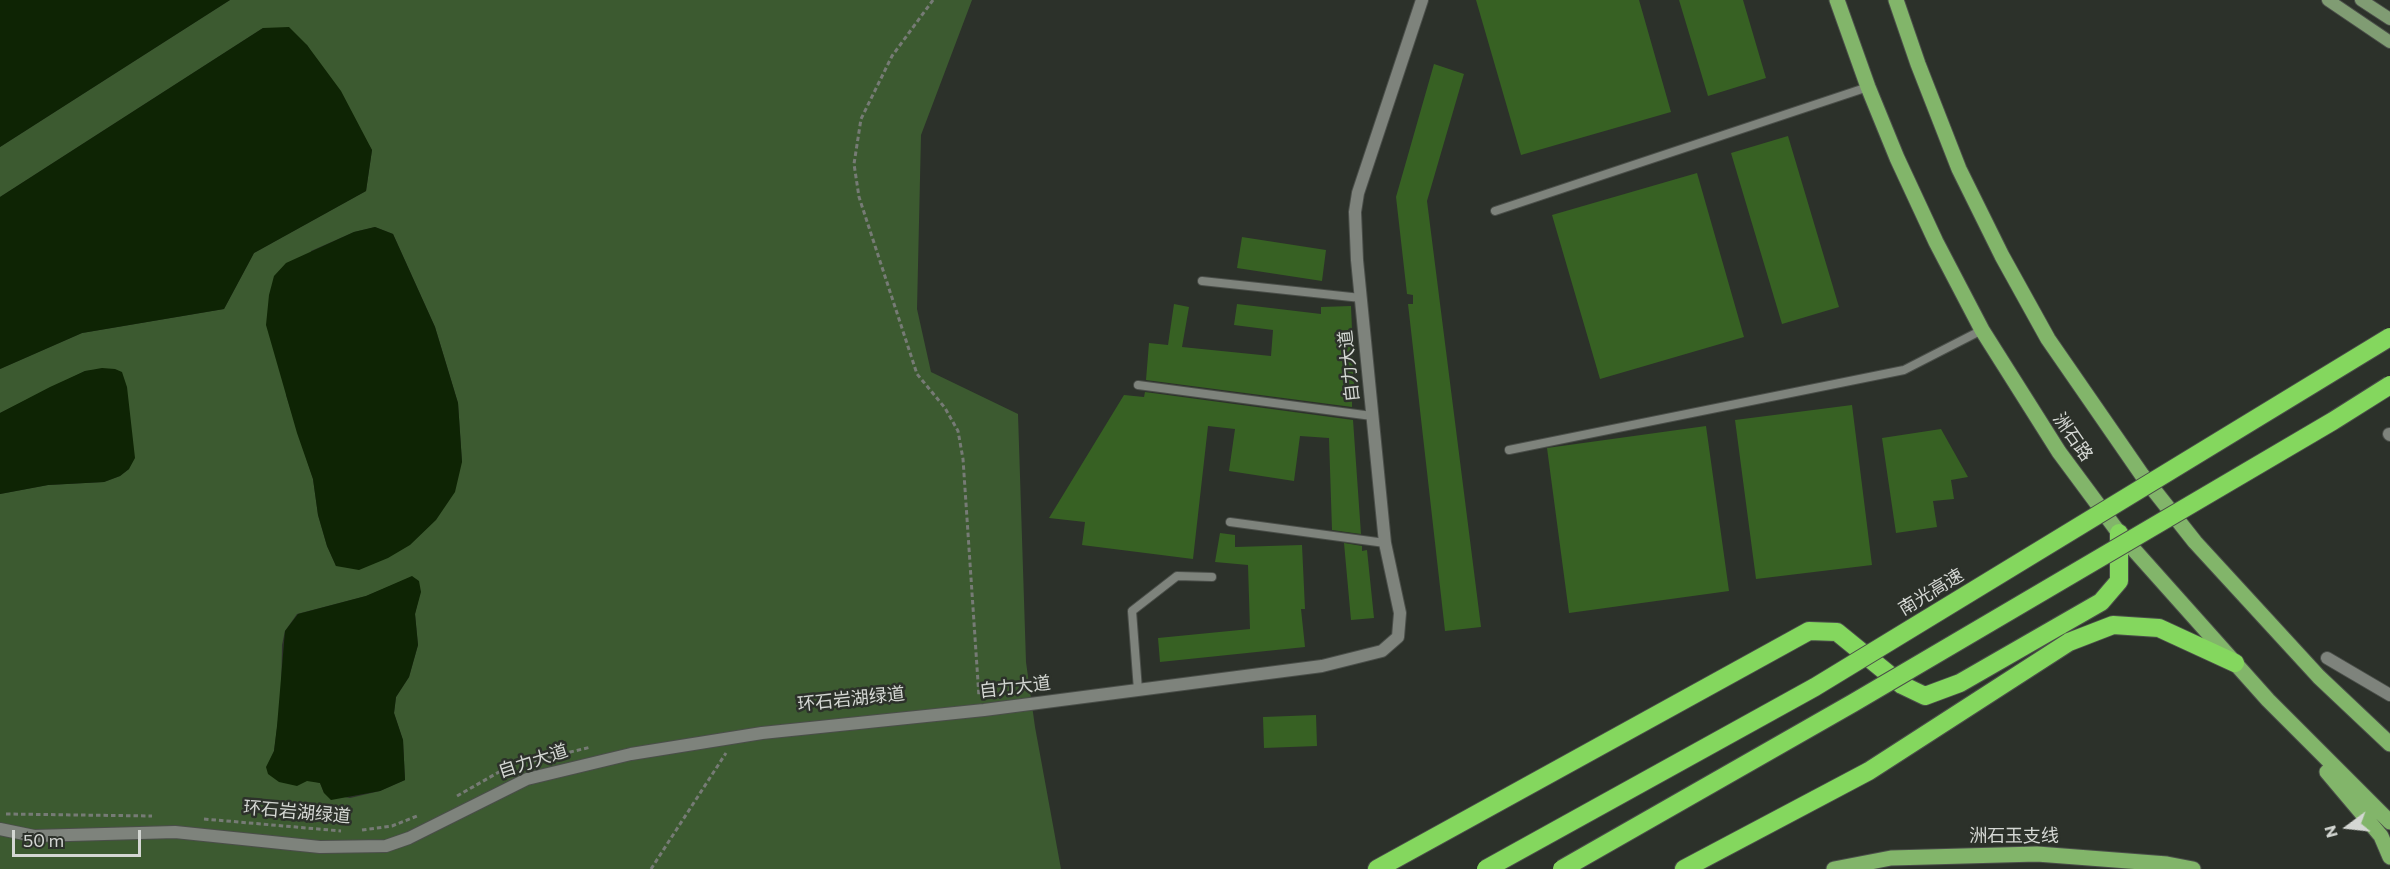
<!DOCTYPE html>
<meta charset="utf-8">
<style>
body{margin:0}
#map{position:relative;width:2390px;height:869px;overflow:hidden;background:#2c312a;font-family:Commissioner,sans-serif}
canvas{display:block}
.north{position:absolute;left:2318px;top:797px;width:60px;height:60px;-webkit-text-stroke:4px #2c312a;paint-order:stroke;rotate:255deg;font-size:16px;font-weight:700;line-height:24px;text-align:center;color:#d4d7d3}
.north::after{content:'';display:block;margin:auto;width:21px;height:27px;background:#d4d7d3;clip-path:polygon(50% 0,100% 100%,50% 72%,0 100%)}
.scale{position:absolute;left:12px;top:830px;width:129px;height:27px;box-sizing:border-box;border:3px solid #d4d7d3;border-top:0;padding-left:8px;font-size:18px;line-height:21px;white-space:nowrap;color:#d4d7d3;-webkit-text-stroke:4px #2c312a;paint-order:stroke}
</style>
<div id="map">
<canvas width="2390" height="869"></canvas>
<div class="north">N</div>
<div class="scale">50 m</div>
</div>
<script>
const c = document.querySelector('canvas').getContext('2d');
c.lineJoin = 'round';
function fill(path, color) {
  c.fillStyle = color;
  c.fill(path, 'evenodd');
}
function shape(rows) {
  const path = new Path2D();
  for (const r of rows) {
    path.moveTo(r[0], r[1]);
    for (let i = 2; i < r.length; i += 2) path.lineTo(r[i], r[i + 1]);
  }
  return path;
}
function stroke(path, color, width, dash) {
  c.strokeStyle = color;
  c.lineWidth = width;
  c.lineCap = dash ? 'butt' : 'round';
  c.setLineDash(dash || []);
  c.stroke(path);
}
function label(font, color, halo, rows, align = 'center') {
  c.font = font + ' Commissioner,"Noto Sans SC",sans-serif';
  c.lineWidth = 5;
  c.setLineDash([]);
  c.textBaseline = 'middle';
  c.strokeStyle = halo;
  c.fillStyle = color;
  for (const [text, x, y, turn = 0] of rows) {
    c.save();
    c.translate(x, y);
    c.rotate((+turn || 0) * Math.PI / 180);
    c.textAlign = isNaN(turn) ? turn : align;
    if (halo) c.strokeText(text, 0, 0);
    c.fillText(text, 0, 0);
    c.restore();
  }
}
const green = shape([
 [230,0,972,0,921,135,917,309,931,372,1018,414,1026,662,1035,727,1061,869,0,869,0,494,48,485,104,482,120,476,129,469,115,369,85,371,0,413,0,369,82,333,224,309,254,253,366,191,372,150,307,45,263,28,0,197,0,147],
 [375,227,393,234,435,327,458,403,462,462,336,566,327,546,318,515,313,479,286,395,311,251,354,232],
 [412,577,420,592,415,614,418,645,409,677,396,697,394,713,403,740,405,780,380,791,350,798,324,793,320,783,267,767,274,751,281,698,282,645,285,631,297,614,366,596]
]);
const water = shape([
 [0,0,230,0,0,147],
 [289,27,307,45,341,91,372,150,366,191,254,253,224,309,82,333,0,369,0,197,263,28],
 [375,227,393,234,435,327,458,403,462,462,455,492,436,520,410,545,388,558,359,570,336,566,327,546,318,515,313,479,297,433,266,325,269,295,274,276,286,263,354,232],
 [102,368,115,369,122,372,127,387,135,458,129,469,120,476,104,482,48,485,0,494,0,413,50,387,85,371],
 [412,576,419,581,421,592,415,614,418,645,409,677,396,697,394,713,403,740,405,780,380,791,331,800,324,793,320,783,307,781,297,786,279,782,268,774,266,767,274,751,277,726,285,631,298,614,366,596]
]);
const building = shape([
 [1476,0,1639,0,1671,112,1521,155],
 [1679,0,1743,0,1766,78,1708,96],
 [1434,64,1464,74,1427,201,1481,627,1445,631,1408,304,1413,304,1413,295,1407,294,1396,197],
 [1788,136,1839,307,1782,324,1731,153],
 [1697,173,1744,337,1600,379,1552,215],
 [1242,237,1326,250,1322,281,1237,268],
 [1174,304,1189,307,1182,347,1271,356,1273,330,1234,325,1237,304,1321,314,1321,307,1351,306,1355,401,1352,401,1352,407,1146,380,1149,343,1168,345],
 [1145,392,1353,420,1361,534,1332,530,1329,438,1300,436,1294,481,1229,471,1235,429,1208,426,1193,559,1082,545,1085,522,1049,518,1124,395,1144,397],
 [1852,405,1872,565,1756,579,1735,420],
 [1706,426,1729,591,1569,613,1547,448],
 [1941,429,1968,477,1951,480,1954,499,1933,501,1937,527,1896,533,1882,438],
 [1220,533,1235,535,1235,547,1302,545,1305,609,1301,609,1305,647,1160,662,1158,638,1250,629,1248,565,1215,562],
 [1344,543,1362,546,1362,551,1367,550,1374,618,1351,620],
 [1316,715,1317,746,1264,748,1263,717]
]);
const path = shape([
 [933,0,892,56,861,119,854,164,859,197,917,374,945,408,958,431,963,459,979,697],
 [533,761,591,747],
 [457,796,499,772,516,767],
 [6,814,152,816],
 [204,819,341,831],
 [362,830,392,826,417,816],
 [651,869,726,753]
]);
const lane = shape([
 [1495,211,1868,87],
 [1202,281,1361,298],
 [1138,385,1372,416],
 [1509,450,1904,370,1982,330],
 [1230,522,1385,543],
 [1138,690,1132,611,1177,576,1212,577]
]);
const street = shape([
 [2389,434,2390,435],
 [2327,658,2390,695],
 [0,829,34,836,175,832,320,847,386,846,409,838,527,779,631,754,762,733,984,710,1322,666,1382,651,1398,637,1400,613,1385,543,1357,260,1355,212,1358,193,1422,0]
]);
const secondary = shape([
 [2328,0,2390,42],
 [2361,0,2390,19]
]);
const primary = shape([
 [1837,0,1868,87,1897,158,1936,242,1982,330,2059,452,2119,533,2268,700,2390,822],
 [1896,0,1918,64,1959,169,2002,256,2048,339,2142,475,2195,542,2319,677,2390,744],
 [2327,772,2381,836,2390,857],
 [1834,869,1891,858,2037,854,2167,864,2193,869]
]);
const highway = shape([
 [1377,869,1809,631,1837,632,1902,685,1925,696,1960,683,2101,602,2119,581,2119,533],
 [1684,869,1869,771,2069,642,2113,625,2159,628,2235,663]
]);
const highwayBridge = shape([
 [1486,869,1815,687,2390,337],
 [1562,869,1853,703,2333,421,2390,385]
]);
const streetNames = [
 ["自力大道",1349,366,-96],
 ["洲石路",2073,437,55],
 ["南光高速",1931,592,-31],
 ["自力大道",1015,687,-7],
 ["环石岩湖绿道",851,699,-6],
 ["自力大道",533,761,-18],
 ["环石岩湖绿道",297,812,5],
 ["洲石玉支线",2014,836]
];
fill(green, '#3c5a30');
fill(water, '#0e2404');
fill(building, '#376123');
stroke(lane, '#4a4e49', 10);
stroke(street, '#4a4e49', 14);
stroke(secondary, '#4a4e49', 14);
stroke(primary, '#4a4e49', 17);
stroke(highway, '#4a4e49', 20);
stroke(path, '#767b75', 3, [4.5, 3]);
stroke(lane, '#7e837c', 8);
stroke(street, '#7e837c', 12);
stroke(secondary, '#809c73', 12);
stroke(primary, '#82b56a', 15);
stroke(highway, '#84d75e', 18);
stroke(highwayBridge, '#4a4e49', 20, []);
stroke(highwayBridge, '#84d75e', 18);
label('18px', '#d4d7d3', '#2c312a', streetNames);
</script>
